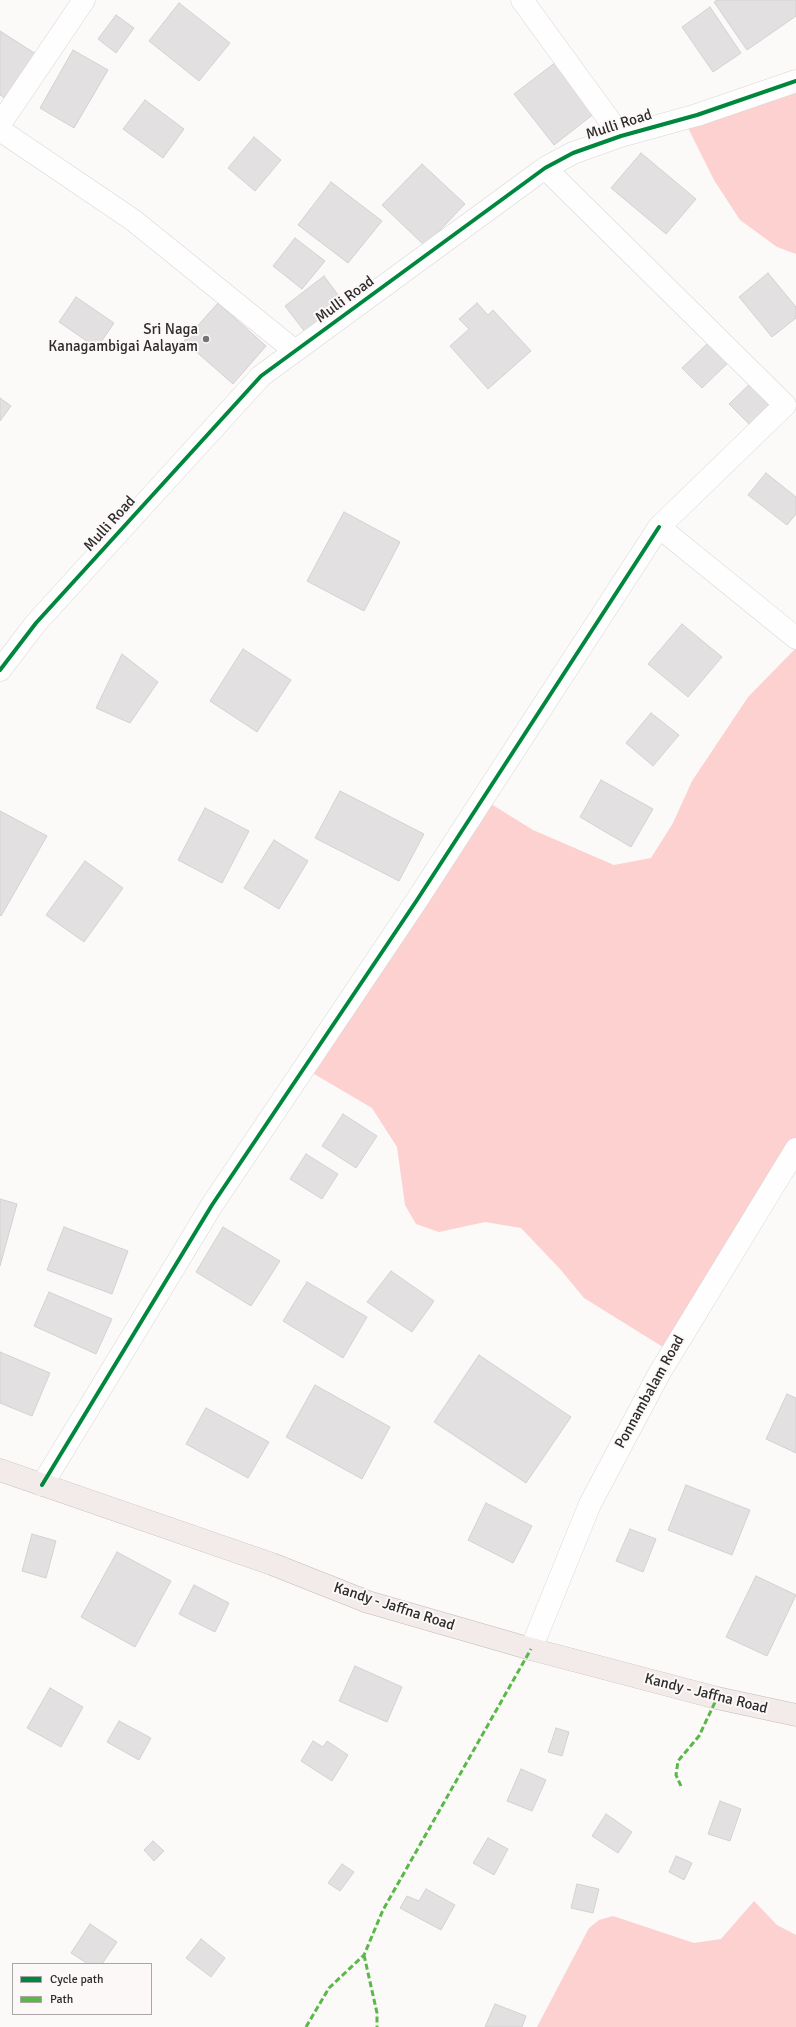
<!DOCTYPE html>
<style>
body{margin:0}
#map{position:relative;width:796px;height:2027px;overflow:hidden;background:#fcf9f9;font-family:Signika,sans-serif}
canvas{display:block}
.legend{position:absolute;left:12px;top:1963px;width:140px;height:52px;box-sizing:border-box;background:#fdf8f8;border:1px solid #aaa6a6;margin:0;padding:5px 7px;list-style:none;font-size:12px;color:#2d2b2b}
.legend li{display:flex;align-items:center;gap:8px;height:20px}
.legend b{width:20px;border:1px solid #aaa6a6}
</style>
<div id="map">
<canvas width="796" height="2027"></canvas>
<ul class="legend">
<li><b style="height:5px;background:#00873e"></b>Cycle path</li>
<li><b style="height:5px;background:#58b947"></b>Path</li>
</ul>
</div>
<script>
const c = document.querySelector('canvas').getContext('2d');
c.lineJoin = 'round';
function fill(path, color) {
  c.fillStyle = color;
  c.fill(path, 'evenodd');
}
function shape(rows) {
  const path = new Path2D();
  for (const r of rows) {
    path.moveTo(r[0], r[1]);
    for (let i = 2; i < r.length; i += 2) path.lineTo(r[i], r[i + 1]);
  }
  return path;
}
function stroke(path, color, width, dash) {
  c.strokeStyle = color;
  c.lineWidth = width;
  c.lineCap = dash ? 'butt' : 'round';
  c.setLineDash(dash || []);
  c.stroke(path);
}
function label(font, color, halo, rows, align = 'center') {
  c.font = font + ' Signika,sans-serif';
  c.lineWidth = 4;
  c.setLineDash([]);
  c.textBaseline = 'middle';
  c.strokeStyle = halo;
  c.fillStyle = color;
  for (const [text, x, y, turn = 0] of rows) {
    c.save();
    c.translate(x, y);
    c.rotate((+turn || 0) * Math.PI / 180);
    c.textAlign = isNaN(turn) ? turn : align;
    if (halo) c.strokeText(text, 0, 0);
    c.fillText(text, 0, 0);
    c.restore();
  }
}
const green = shape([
 [796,81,796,254,777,247,740,220,714,180,683,118],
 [796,648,796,1149,671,1352,584,1298,560,1269,521,1228,485,1222,439,1232,416,1224,405,1205,397,1147,372,1108,304,1068,483,799,533,830,614,865,651,858,673,823,692,781,748,697],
 [754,1901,777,1925,796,1935,796,2027,537,2027,589,1928,599,1920,613,1916,694,1943,721,1939]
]);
const building = shape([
 [717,0,796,0,796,16,747,50,714,2,717,0],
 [179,3,230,43,199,81,149,41,179,3],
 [710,7,741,53,713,72,682,27,710,7],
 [116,15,134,28,116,53,98,39,116,15],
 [0,31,36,54,6,99,0,95,0,31],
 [73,50,108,70,74,128,40,108,73,50],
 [556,62,595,113,554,145,514,94,556,62],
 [145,100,184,129,163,158,123,129,145,100],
 [254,137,281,160,255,191,228,168,254,137],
 [641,153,696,199,666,234,611,188,641,153],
 [422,164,465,204,425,246,382,205,422,164],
 [331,182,382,221,348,263,298,225,331,182],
 [295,238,325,261,302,289,273,266,295,238],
 [768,273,796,307,796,318,772,337,739,297,768,273],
 [324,276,347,307,308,336,285,306,324,276],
 [76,297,114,323,97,348,59,322,76,297],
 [218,303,266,346,233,384,184,341,218,303],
 [477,303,488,315,493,310,531,351,488,389,450,346,469,329,459,319,477,303],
 [709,342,729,362,702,388,682,368,709,342],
 [754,380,778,403,753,428,729,404,754,380],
 [0,398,11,406,0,421,0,398],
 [766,473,796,497,796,514,787,525,748,495,766,473],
 [344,512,400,542,364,611,307,581,344,512],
 [682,624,722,657,688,697,648,664,682,624],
 [243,649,291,680,257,732,210,701,243,649],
 [122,654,158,682,130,723,96,708,122,654],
 [651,713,679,735,653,766,626,743,651,713],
 [601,780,653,809,631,847,580,817,601,780],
 [340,791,424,834,399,881,315,838,340,791],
 [205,808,249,831,222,883,178,860,205,808],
 [0,811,47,836,1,916,0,915,0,811],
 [274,840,308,861,279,909,244,888,274,840],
 [85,861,123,888,84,942,46,915,85,861],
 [343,1114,377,1136,356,1168,322,1146,343,1114],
 [306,1154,338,1174,322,1199,290,1179,306,1154],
 [0,1199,17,1204,0,1266,0,1199],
 [64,1227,128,1251,112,1294,47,1270,64,1227],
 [223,1227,280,1261,251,1306,196,1272,223,1227],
 [391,1271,434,1301,412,1332,367,1302,391,1271],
 [307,1282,367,1317,343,1358,283,1321,307,1282],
 [49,1292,112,1319,96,1354,34,1326,49,1292],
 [0,1352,50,1373,32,1416,0,1403,0,1352],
 [479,1355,571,1417,526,1483,434,1422,479,1355],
 [315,1385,390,1427,362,1479,286,1437,315,1385],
 [787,1394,796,1398,796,1453,766,1439,787,1394],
 [206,1408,269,1442,248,1478,186,1444,206,1408],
 [686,1485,750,1510,732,1555,668,1530,686,1485],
 [486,1503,532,1526,513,1563,468,1540,486,1503],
 [630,1529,656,1539,643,1572,616,1561,630,1529],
 [32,1534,56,1541,46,1578,22,1571,32,1534],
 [117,1552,171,1581,135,1647,81,1617,117,1552],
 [756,1576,796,1595,767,1656,726,1637,756,1576],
 [194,1585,229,1603,215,1632,179,1614,194,1585],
 [355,1666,402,1687,387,1722,339,1701,355,1666],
 [50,1688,83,1707,61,1747,27,1728,50,1688],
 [119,1721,151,1738,139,1760,107,1742,119,1721],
 [556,1728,569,1732,562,1756,548,1752,556,1728],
 [313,1741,323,1747,327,1741,348,1755,332,1781,301,1761,313,1741],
 [521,1769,546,1780,532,1811,507,1801,521,1769],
 [720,1801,741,1809,730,1841,708,1834,720,1801],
 [606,1814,632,1832,618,1853,592,1836,606,1814],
 [488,1838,508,1849,494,1875,473,1863,488,1838],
 [153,1841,164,1851,154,1861,144,1850,153,1841],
 [676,1856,692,1863,684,1880,669,1872,676,1856],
 [342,1864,354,1872,340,1891,328,1883,342,1864],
 [577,1884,599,1889,593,1913,571,1908,577,1884],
 [426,1889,455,1905,441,1930,400,1908,407,1896,419,1901,426,1889],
 [90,1924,117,1942,102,1964,88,1964,71,1953,90,1924],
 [201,1939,225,1958,211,1977,186,1958,201,1939],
 [495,2004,526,2016,522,2027,485,2027,495,2004]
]);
const minor = shape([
 [522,0,621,136],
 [0,124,84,0],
 [0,130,133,220,295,351],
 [545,168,785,405,659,527,796,638],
 [0,670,36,623,261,376,545,168,573,153,621,136,697,115,796,81],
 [42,1485,212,1205,417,900,659,527],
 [531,1649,590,1504,660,1372,796,1149]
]);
const trunk = shape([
 [0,1470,272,1564,368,1602,531,1649,717,1698,796,1715]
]);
const quiet = shape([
 [681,1786,676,1775,678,1761,699,1736,717,1698],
 [364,1955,377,2013,377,2027],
 [306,2027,329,1988,364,1955,383,1910,531,1649]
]);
const cycleway = shape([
 [0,670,36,623,261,376,545,168,573,153,621,136,697,115,796,81],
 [42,1485,212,1205,417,900,659,527]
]);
const markers = [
 [206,339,4,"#757373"]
];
const streetNames = [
 ["Mulli Road",619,125,-18],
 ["Mulli Road",345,300,-36],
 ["Mulli Road",110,524,-48],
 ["Ponnambalam Road",650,1392,-61],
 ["Kandy - Jaffna Road",394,1607,18],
 ["Kandy - Jaffna Road",706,1694,14]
];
const poiNames = [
 ["Sri Naga",198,330],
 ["Kanagambigai Aalayam",198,347]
];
fill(green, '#fcd1d0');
fill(building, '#e2e0e0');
stroke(building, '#d3d1d1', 1);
stroke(minor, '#d8d6d6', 23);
stroke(trunk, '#c6b9b9', 23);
stroke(minor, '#fffefe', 22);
stroke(trunk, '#f3eaea', 22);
stroke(quiet, '#58b947', 3, [6, 3]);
stroke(cycleway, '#00873e', 4);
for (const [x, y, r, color] of markers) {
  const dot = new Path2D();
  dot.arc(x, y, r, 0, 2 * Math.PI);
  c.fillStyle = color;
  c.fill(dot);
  stroke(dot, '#fdf8f8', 1.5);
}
label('15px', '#2d2b2b', '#fdf8f8', streetNames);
label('15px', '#2d2b2b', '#fdf8f8', poiNames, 'right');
</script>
